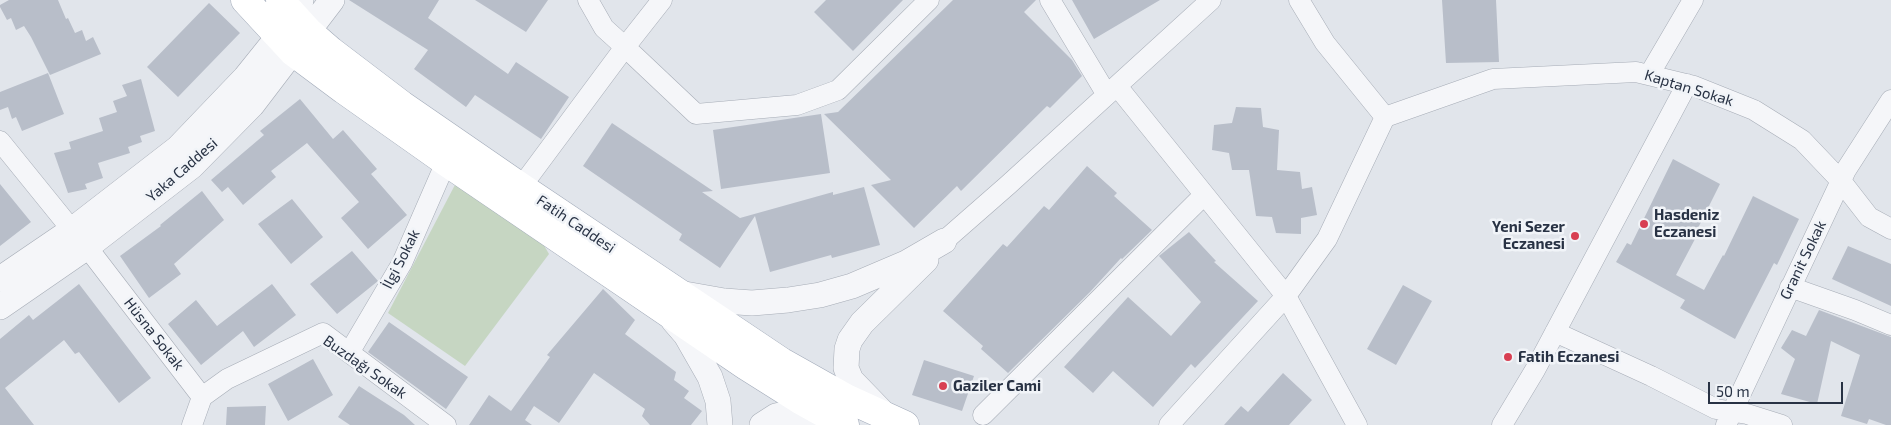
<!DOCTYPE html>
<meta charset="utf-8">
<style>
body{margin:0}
#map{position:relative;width:1891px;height:425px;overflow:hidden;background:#e1e5eb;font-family:"Exo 2",sans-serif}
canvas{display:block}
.scale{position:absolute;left:1708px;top:382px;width:135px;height:22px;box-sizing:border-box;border:2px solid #283244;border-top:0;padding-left:6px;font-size:15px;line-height:18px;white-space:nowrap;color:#283244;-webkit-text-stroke:4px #f1f4f8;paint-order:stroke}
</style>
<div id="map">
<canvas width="1891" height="425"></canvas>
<div class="scale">50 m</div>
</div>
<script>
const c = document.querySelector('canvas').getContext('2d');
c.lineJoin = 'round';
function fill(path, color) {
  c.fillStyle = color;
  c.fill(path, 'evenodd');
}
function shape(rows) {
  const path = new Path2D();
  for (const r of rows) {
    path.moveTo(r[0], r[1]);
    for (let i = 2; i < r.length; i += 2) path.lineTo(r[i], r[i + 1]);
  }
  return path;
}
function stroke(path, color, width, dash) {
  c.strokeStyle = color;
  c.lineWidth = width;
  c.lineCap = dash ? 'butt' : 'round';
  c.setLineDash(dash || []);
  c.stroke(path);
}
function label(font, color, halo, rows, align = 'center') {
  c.font = font + ' "Exo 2",sans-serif';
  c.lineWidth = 5;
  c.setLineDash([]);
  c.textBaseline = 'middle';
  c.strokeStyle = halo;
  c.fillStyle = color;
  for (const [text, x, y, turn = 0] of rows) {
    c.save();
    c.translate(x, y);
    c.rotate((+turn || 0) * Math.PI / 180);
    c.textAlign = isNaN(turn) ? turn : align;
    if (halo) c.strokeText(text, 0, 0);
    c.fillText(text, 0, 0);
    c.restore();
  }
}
const green = shape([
 [457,181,538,235,549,254,465,366,388,313]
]);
const building = shape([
 [9,0,58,0,66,19,68,18,75,33,82,30,86,41,93,37,101,54,50,75,31,37,24,26,16,30,11,18,7,20,0,7,0,5],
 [349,0,439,0,428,18,508,74,516,62,569,97,541,139,475,95,466,107,414,69,428,50],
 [475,0,548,0,526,32],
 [826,0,903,0,853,51,814,12],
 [953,0,1036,0,1024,12,1072,60,1082,76,1050,108,1047,106,961,191,957,186,914,228,871,185,891,180,824,114,838,112],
 [1072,0,1160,0,1094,39],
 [1442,0,1496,0,1499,62,1446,63],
 [209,3,240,33,178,97,147,67],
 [48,73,64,114,22,131,16,117,12,119,8,107,0,110,0,92],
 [141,79,155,131,140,136,142,142,128,147,130,153,98,163,103,178,85,184,87,189,68,193,54,153,71,149,69,142,103,131,99,118,117,112,113,101,127,96,122,85],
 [300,99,333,139,343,130,377,169,371,174,407,215,368,249,341,218,359,202,307,143,271,171,276,177,243,205,228,187,222,192,211,180,264,135,260,131],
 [1236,107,1261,108,1263,127,1279,130,1277,170,1300,172,1302,189,1312,187,1317,215,1301,218,1301,234,1276,233,1272,217,1256,216,1249,170,1232,170,1229,153,1212,150,1214,125,1232,123],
 [821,114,830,173,721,189,713,130],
 [612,123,713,191,702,192,740,218,833,192,833,195,864,187,880,245,832,258,831,255,770,272,755,216,720,268,679,240,682,234,583,166],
 [1673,159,1720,184,1693,238,1695,239,1676,275,1704,290,1723,255,1724,256,1753,196,1799,219,1777,265,1774,263,1735,339,1680,308,1685,300,1616,262,1627,243,1631,245],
 [1087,166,1117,193,1114,196,1152,230,1122,259,1121,258,1090,292,1008,373,981,349,983,346,943,311,1003,244,1007,247,1044,206,1049,210],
 [0,184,31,222,0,246],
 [202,191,224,220,174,264,181,274,149,298,120,256,161,226,160,225],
 [292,199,323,237,291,264,258,224],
 [1189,232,1216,261,1214,262,1258,301,1195,368,1191,364,1153,407,1113,371,1093,393,1064,367,1128,297,1171,336,1201,302,1159,256],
 [1848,246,1891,264,1891,306,1832,279],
 [352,251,378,281,337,314,310,284],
 [79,284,151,378,119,403,79,352,75,354,64,340,5,388,34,425,0,425,0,339,29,315,33,320],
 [272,284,296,315,254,347,243,331,201,365,168,324,196,300,217,326],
 [1403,285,1432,301,1396,365,1367,349],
 [603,289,635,320,625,334,676,372,674,380,689,391,684,398,702,411,691,425,650,425,642,416,645,409,594,373,559,423,534,406,525,420,532,425,469,425,489,395,511,411,550,357,547,355],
 [1819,310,1891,337,1891,425,1886,425,1869,419,1867,424,1841,416,1860,355,1831,341,1817,404,1781,394,1795,359,1781,348,1792,330,1806,336],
 [389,322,468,377,446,409,368,352],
 [313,359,333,395,288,421,268,384],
 [924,360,974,376,962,411,912,395],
 [1283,373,1312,400,1289,425,1224,425,1241,406,1248,412],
 [359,386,404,415,415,425,350,425,338,417],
 [266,406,265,425,226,425,227,407]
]);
const minor = shape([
 [662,0,625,47,696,114,797,105,838,90,929,0],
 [1050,0,1107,95],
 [1649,75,1693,0],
 [1117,86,1286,296,1357,425],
 [1385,117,1493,79,1636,72,1694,86,1754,110,1802,140,1841,181,1869,217,1891,229],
 [0,141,72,230],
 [521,187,625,47,604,28,588,0],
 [944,241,1008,185,1211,0],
 [87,247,202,397,192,425],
 [1790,287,1855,310,1891,325],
 [1555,332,1651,376,1716,409,1747,414,1782,425],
 [349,353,402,263,446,162],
 [202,397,227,379,323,333,446,425],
 [983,415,1204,195],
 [1169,425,1286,296,1327,239,1385,117,1325,43,1299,0],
 [1502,425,1535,370,1687,84],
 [1726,425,1846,170,1891,100]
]);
const tertiary = shape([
 [0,279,72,230,178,148,245,78,278,37,301,0],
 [679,293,724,301,752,303,788,300,820,295,852,286,906,263,944,241],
 [0,307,87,247,192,166,252,105,332,0],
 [673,320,686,335,710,377,718,401,720,425],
 [881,411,851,380,846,368,847,349,850,340,862,323,926,260],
 [762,425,776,416,785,414,826,414]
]);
const primary = shape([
 [245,0,293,52,344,90,446,162,746,366,800,400,845,425],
 [280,0,308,31,331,51,402,105,521,187,782,362,846,398,905,425]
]);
const markers = [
 [1644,224,5,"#d83f52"],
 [1575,236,5,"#d83f52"],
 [1508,357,5,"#d83f52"],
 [943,386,5,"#d83f52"]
];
const streetNames = [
 ["Kaptan Sokak",1689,88,17],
 ["Yaka Caddesi",182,170,-41],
 ["Fatih Caddesi",576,224,34],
 ["İlgi Sokak",401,259,-63],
 ["Granit Sokak",1803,260,-64],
 ["Hüsna Sokak",154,334,52],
 ["Buzdağı Sokak",365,367,35]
];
const poiNames = [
 ["Hasdeniz",1654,215],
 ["Eczanesi",1654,232],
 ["Yeni Sezer",1565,227,"right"],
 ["Eczanesi",1565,244,"right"],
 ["Fatih Eczanesi",1518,357],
 ["Gaziler Cami",953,386]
];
fill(green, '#c6d6c2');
fill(building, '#b8bec9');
stroke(minor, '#a6acb6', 21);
stroke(tertiary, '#a6acb6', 26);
stroke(primary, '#a0a9b8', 29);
stroke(minor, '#f5f6f9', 20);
stroke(tertiary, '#f5f6f9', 25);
stroke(primary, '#fff', 28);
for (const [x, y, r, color] of markers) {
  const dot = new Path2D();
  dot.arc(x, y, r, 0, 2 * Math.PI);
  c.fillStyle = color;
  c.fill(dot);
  stroke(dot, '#f1f4f8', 2);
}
label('15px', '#283244', '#f1f4f8', streetNames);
label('bold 15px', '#283244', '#f1f4f8', poiNames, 'left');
</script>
